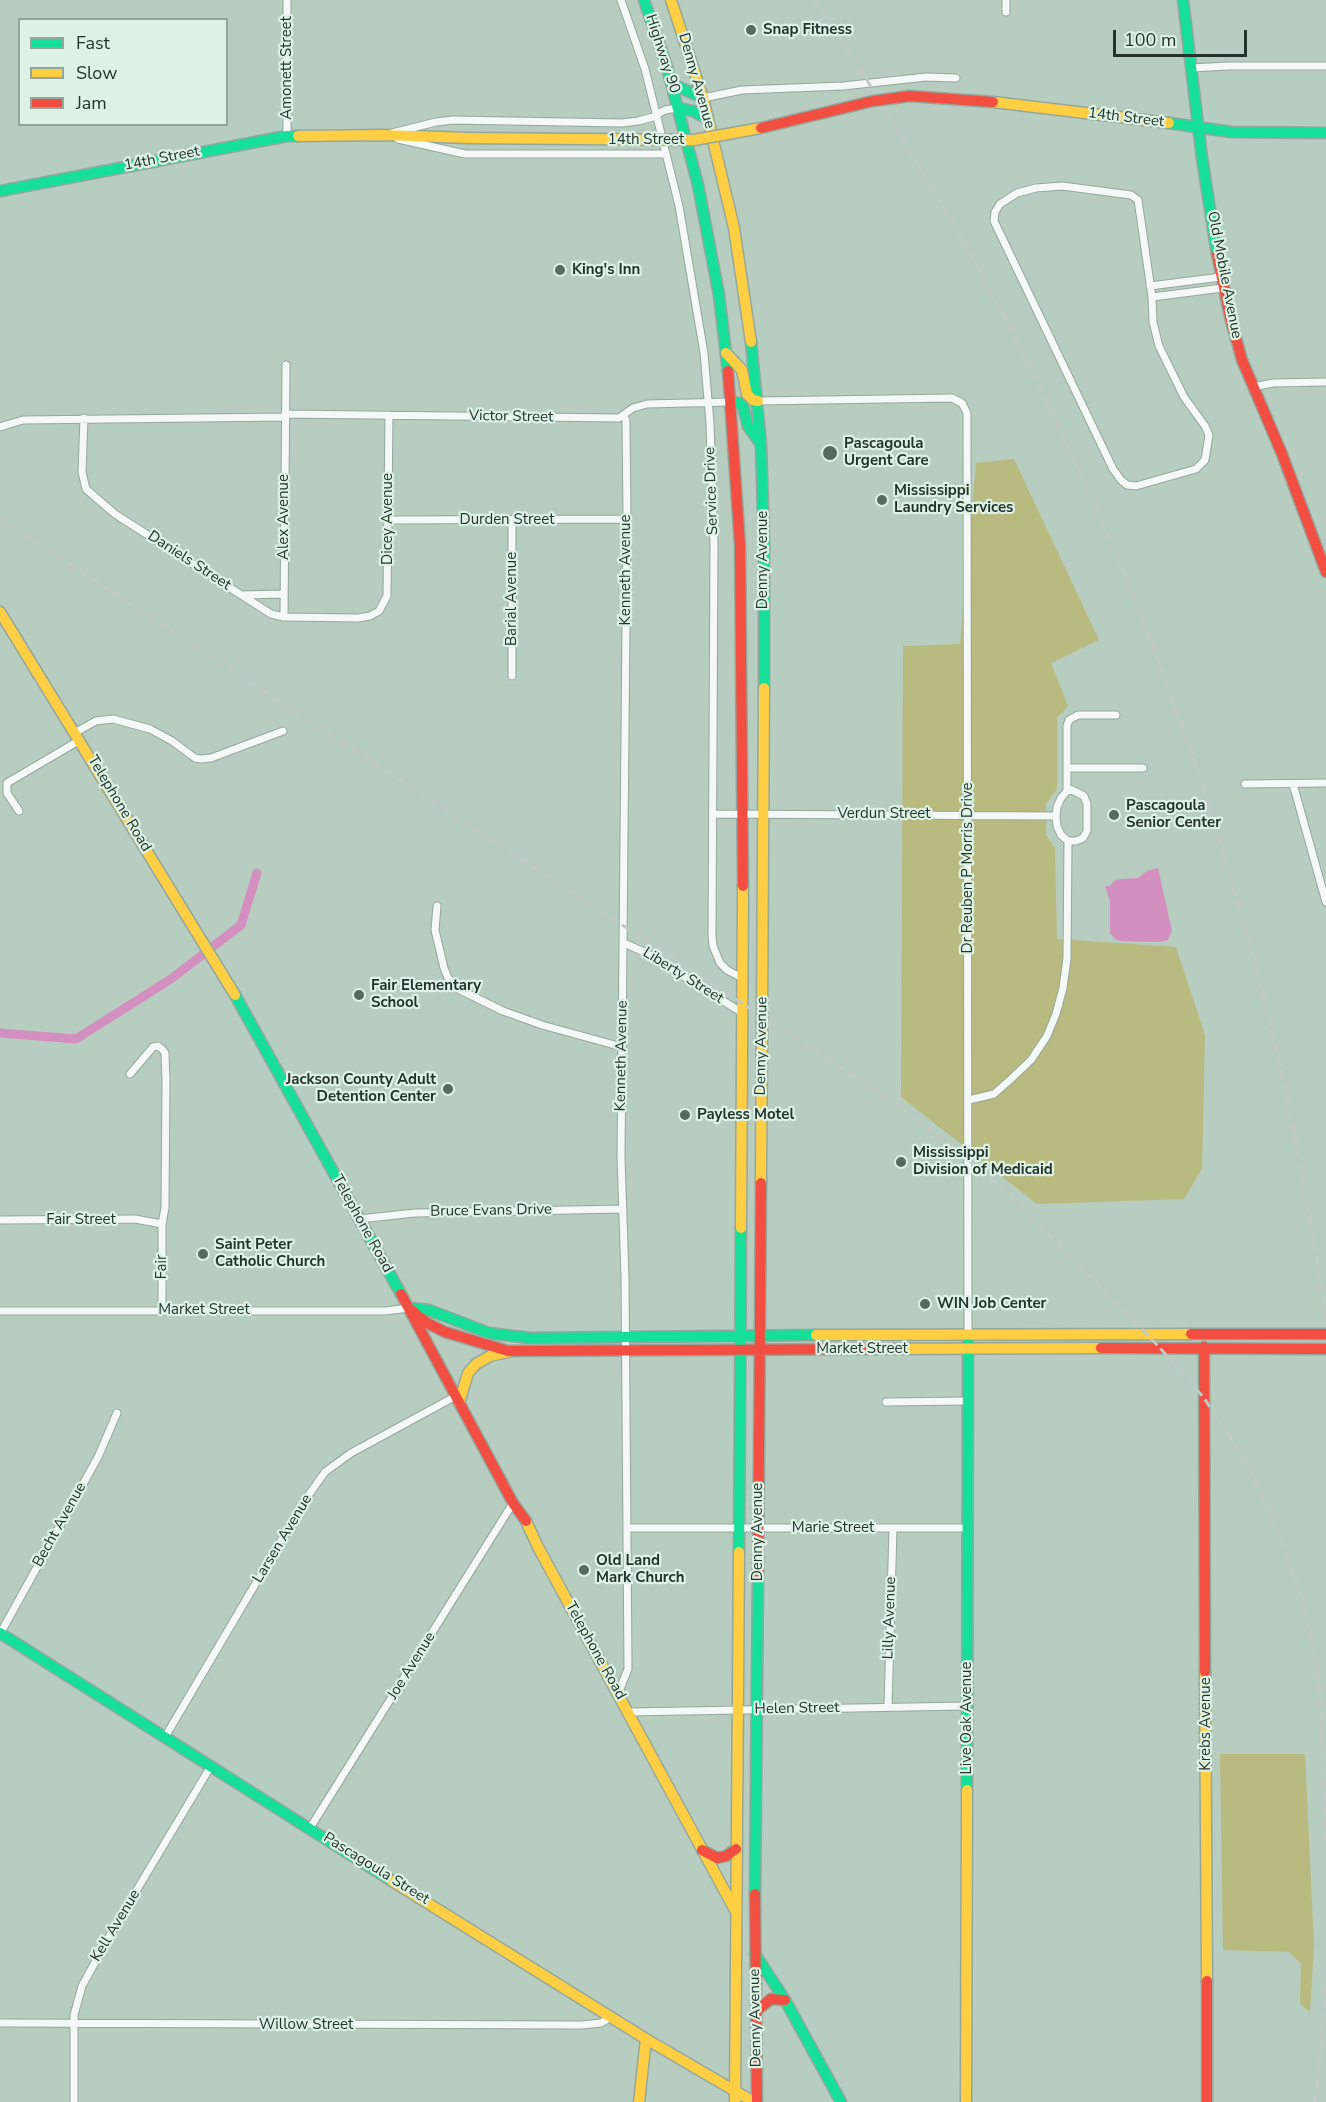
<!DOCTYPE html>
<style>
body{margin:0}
#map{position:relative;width:1326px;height:2102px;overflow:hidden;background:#b7cdc0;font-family:"Nunito Sans",sans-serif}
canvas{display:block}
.legend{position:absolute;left:18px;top:18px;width:210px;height:108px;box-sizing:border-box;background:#ddf2e5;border:2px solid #93a69a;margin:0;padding:8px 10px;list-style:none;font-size:18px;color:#23342a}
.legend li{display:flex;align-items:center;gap:12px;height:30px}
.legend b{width:30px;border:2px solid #93a69a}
.scale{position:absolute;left:1113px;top:30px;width:134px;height:27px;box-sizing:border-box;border:3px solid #23342a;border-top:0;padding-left:8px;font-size:18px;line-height:21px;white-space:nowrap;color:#23342a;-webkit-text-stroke:4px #ddf2e5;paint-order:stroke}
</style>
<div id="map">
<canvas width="1326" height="2102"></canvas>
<ul class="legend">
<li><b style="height:8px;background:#16e098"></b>Fast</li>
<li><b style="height:8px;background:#ffcf43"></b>Slow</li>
<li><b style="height:8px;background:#f24e42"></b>Jam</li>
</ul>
<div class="scale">100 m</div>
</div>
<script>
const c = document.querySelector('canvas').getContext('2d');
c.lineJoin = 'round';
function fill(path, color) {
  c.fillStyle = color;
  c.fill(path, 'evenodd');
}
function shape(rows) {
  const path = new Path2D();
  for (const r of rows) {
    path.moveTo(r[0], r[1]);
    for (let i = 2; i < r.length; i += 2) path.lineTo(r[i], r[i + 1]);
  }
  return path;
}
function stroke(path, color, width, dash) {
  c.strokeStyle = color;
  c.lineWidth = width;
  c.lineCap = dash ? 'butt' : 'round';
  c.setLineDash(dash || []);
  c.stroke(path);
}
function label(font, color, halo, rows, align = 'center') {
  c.font = font + ' "Nunito Sans",sans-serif';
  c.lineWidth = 4.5;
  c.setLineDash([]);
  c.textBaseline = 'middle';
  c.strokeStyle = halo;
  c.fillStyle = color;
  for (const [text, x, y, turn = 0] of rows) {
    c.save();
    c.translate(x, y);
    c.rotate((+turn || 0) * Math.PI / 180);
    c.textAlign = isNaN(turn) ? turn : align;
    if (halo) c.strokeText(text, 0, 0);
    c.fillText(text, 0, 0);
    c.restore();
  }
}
const green = shape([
 [1014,459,1099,640,1051,663,1068,706,1057,718,1057,789,1046,804,1046,835,1055,848,1057,939,1176,947,1205,1035,1202,1169,1184,1199,1037,1204,901,1097,903,646,960,644,976,463],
 [1220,1754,1305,1754,1314,1945,1310,2012,1300,2004,1301,1964,1289,1952,1223,1950]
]);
const water = shape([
 [1158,868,1172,931,1168,940,1161,942,1120,941,1115,939,1110,933,1110,901,1105,886,1110,886,1114,881,1120,879,1138,878,1147,871]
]);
const canal = shape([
 [0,1033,76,1039,171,979,241,925,257,873]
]);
const street = shape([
 [287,0,287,136],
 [621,0,645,69,679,206,704,353,710,423,714,545,712,936,713,946,720,963,727,970,742,978],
 [1006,0,1006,12],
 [1192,68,1228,66,1326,66],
 [703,98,742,90,843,86,926,77,956,78],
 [392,133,436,122,453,120,622,123,638,121,653,117,665,110,678,108],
 [398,139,465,154,666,154],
 [1062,186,1131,195,1138,200,1152,297,1153,322,1159,346,1184,397,1205,426,1209,435,1205,460,1196,469,1136,486,1127,485,1121,480,1113,469,994,221,995,212,1000,204,1017,193,1036,188,1062,186],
 [1150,286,1221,277],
 [1152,297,1223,288],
 [1253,387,1273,383,1326,382],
 [758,401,952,398,962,403,967,413,968,1334],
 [285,414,619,418,633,408,647,404,731,402],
 [84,418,82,472,86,489,115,514,271,614,284,617,358,618,370,616,379,611,387,596,389,415],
 [0,427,23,420,285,417],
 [388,520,627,519],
 [241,595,284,594],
 [284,617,286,365],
 [512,676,512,521],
 [76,732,96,721,113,719,150,729,172,741,195,758,201,759,211,758,283,731],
 [1067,768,1143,768],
 [1245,784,1326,783],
 [1293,784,1326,902],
 [1072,790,1084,796,1087,804,1087,831,1083,838,1076,841,1068,841,1061,835,1057,826,1056,816,1057,807,1061,798,1067,791,1072,790],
 [1067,791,1067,726,1069,720,1078,715,1116,715],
 [19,811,7,793,7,783,80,740],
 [713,814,1056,816],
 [437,906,435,930,444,968,448,978,460,990,503,1011,542,1025,622,1047],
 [624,943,646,953,741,1012],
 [130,1074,153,1047,158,1046,162,1049,165,1053,166,1080,165,1208,162,1224,162,1311],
 [969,1100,994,1094,1011,1079,1031,1060,1047,1036,1056,1014,1063,988,1067,958,1068,841],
 [359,1219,415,1213,623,1209],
 [0,1220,135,1219,162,1224],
 [0,1311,385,1311,409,1308],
 [886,1402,969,1401],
 [627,1528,968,1528],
 [0,1634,98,1457,117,1413],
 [618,1694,628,1669,625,1277,621,1157,627,519,626,420,624,417],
 [888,1707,893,1528],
 [628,1712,967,1706],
 [165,1737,305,1500,325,1472,351,1453,456,1396],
 [310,1828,513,1503],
 [0,2023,582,2025,601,2023,611,2017],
 [74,2102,74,2015,82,1986,114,1928,211,1766]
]);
const fast = shape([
 [644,0,666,64,698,185,719,295,728,371],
 [1183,0,1202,158,1217,254],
 [672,84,703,98],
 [678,108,693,111,708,119],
 [1169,123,1231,132,1326,133],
 [0,191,287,136,298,136],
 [751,342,761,445,764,545,764,688],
 [731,402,739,403,743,406,748,426,760,443],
 [235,995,401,1294],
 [409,1308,429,1310,489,1333,530,1338,816,1335],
 [739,1552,741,1228],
 [0,1633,392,1881],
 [967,1790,968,1343],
 [755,1894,758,1577],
 [755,1954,785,2000,841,2102]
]);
const slow = shape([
 [671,0,703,98,734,228,751,342],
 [298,136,384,135,468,138],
 [726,353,742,370,747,394,753,400,758,401],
 [0,612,235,995],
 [761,1183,764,688],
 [741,1228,743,886],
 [816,1335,1191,1334],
 [875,1349,1101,1348],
 [459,1403,468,1373,476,1364,490,1356,508,1352],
 [526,1521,538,1547,735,1910],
 [1205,1672,1207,1981],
 [392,1881,646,2039,754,2102],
 [639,2102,646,2039],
 [735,2102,739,1552],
 [966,2102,967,1790]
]);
const jam = shape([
 [1217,254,1230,317,1242,360,1282,454,1326,572],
 [728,371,740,545,743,886],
 [401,1294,513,1503,526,1521],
 [409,1308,427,1323,445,1332,508,1351,875,1349],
 [1191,1334,1326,1334],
 [1204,1347,1205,1672],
 [1101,1348,1326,1349],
 [758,1577,761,1183],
 [702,1850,717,1858,726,1856,736,1849],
 [755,1894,757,2102],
 [1207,1981,1207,2102],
 [756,2011,771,1999,785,2000]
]);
const rail = shape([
 [814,0,856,62,956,227,1024,354,1092,498,1135,598,1202,782,1256,965,1286,1091,1307,1200,1326,1317],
 [0,519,892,1101,936,1133,1018,1202,1160,1348,1204,1398,1244,1459,1271,1512,1303,1601,1314,1648,1321,1701,1326,1845],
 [1315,2102,1323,2030,1326,1978]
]);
const slowBridge = shape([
 [993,102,1169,123],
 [468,138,694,140,761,128]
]);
const jamBridge = shape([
 [761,128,873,101,910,96,993,102]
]);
const markers = [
 [751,30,6,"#576a5e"],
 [560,270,6,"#576a5e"],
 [830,453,8,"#576a5e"],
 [882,500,6,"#576a5e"],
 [1114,815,6,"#576a5e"],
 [359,995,6,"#576a5e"],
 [448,1089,6,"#576a5e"],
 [685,1115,6,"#576a5e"],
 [901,1162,6,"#576a5e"],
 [203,1254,6,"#576a5e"],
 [925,1304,6,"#576a5e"],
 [584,1570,6,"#576a5e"]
];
const poiNames = [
 ["Snap Fitness",763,30],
 ["King's Inn",572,270],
 ["Pascagoula",844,444],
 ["Urgent Care",844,461],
 ["Mississippi",894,491],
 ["Laundry Services",894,508],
 ["Pascagoula",1126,806],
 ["Senior Center",1126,823],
 ["Fair Elementary",371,986],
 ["School",371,1003],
 ["Jackson County Adult",436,1080,"right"],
 ["Detention Center",436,1097,"right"],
 ["Payless Motel",697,1115],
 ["Mississippi",913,1153],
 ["Division of Medicaid",913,1170],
 ["Saint Peter",215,1245],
 ["Catholic Church",215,1262],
 ["WIN Job Center",937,1304],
 ["Old Land",596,1561],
 ["Mark Church",596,1578]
];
const streetNames = [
 ["Highway 90",662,54,72],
 ["Amonett Street",287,68,-90],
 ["Denny Avenue",696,81,74],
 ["14th Street",1126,118,7],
 ["14th Street",646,140],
 ["14th Street",162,159,-11],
 ["Old Mobile Avenue",1224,275,79],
 ["Victor Street",511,417,1],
 ["Service Drive",712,491,-92],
 ["Alex Avenue",284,517,-90],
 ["Dicey Avenue",388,519,-90],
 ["Durden Street",507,520],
 ["Denny Avenue",763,560,-90],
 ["Daniels Street",189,561,33],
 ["Kenneth Avenue",626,570,-90],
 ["Barial Avenue",512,599,-90],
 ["Telephone Road",119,804,59],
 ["Verdun Street",884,814],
 ["Dr Reuben P Morris Drive",968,868,-90],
 ["Liberty Street",683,976,32],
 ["Denny Avenue",762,1046,-89],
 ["Kenneth Avenue",622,1056,-89],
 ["Bruce Evans Drive",491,1211,-1],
 ["Fair Street",81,1220],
 ["Telephone Road",362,1224,61],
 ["Fair",162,1267,-90],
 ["Market Street",204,1310],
 ["Market Street",862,1349],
 ["Becht Avenue",60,1525,-61],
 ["Marie Street",833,1528],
 ["Denny Avenue",758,1532,-90],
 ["Larsen Avenue",283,1539,-59],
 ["Lilly Avenue",890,1618,-88],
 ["Telephone Road",595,1651,61],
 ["Joe Avenue",412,1666,-58],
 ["Helen Street",797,1709,-1],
 ["Live Oak Avenue",967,1718,-90],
 ["Krebs Avenue",1206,1724,-90],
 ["Pascagoula Street",376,1869,32],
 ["Kell Avenue",116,1926,-59],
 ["Denny Avenue",756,2018,-91],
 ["Willow Street",306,2025]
];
fill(green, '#b9ba7f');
fill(water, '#d48fc1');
stroke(canal, '#d48fc1', 9);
stroke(street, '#95a79d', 9);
stroke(fast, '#95a79d', 13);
stroke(slow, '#95a79d', 13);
stroke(jam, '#95a79d', 13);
stroke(street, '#f4f8f6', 7);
stroke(fast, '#16e098', 10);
stroke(slow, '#ffcf43', 10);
stroke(jam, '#f24e42', 10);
stroke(rail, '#c3cac6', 3, [9, 4.5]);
stroke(slowBridge, '#95a79d', 13, []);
stroke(jamBridge, '#95a79d', 13, []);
stroke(slowBridge, '#ffcf43', 10);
stroke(jamBridge, '#f24e42', 10);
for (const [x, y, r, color] of markers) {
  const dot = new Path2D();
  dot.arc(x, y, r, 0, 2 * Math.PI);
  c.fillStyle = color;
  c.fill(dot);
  stroke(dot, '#ddf2e5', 2);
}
label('bold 15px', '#23342a', '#ddf2e5', poiNames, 'left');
label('15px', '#23342a', '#ddf2e5', streetNames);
</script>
